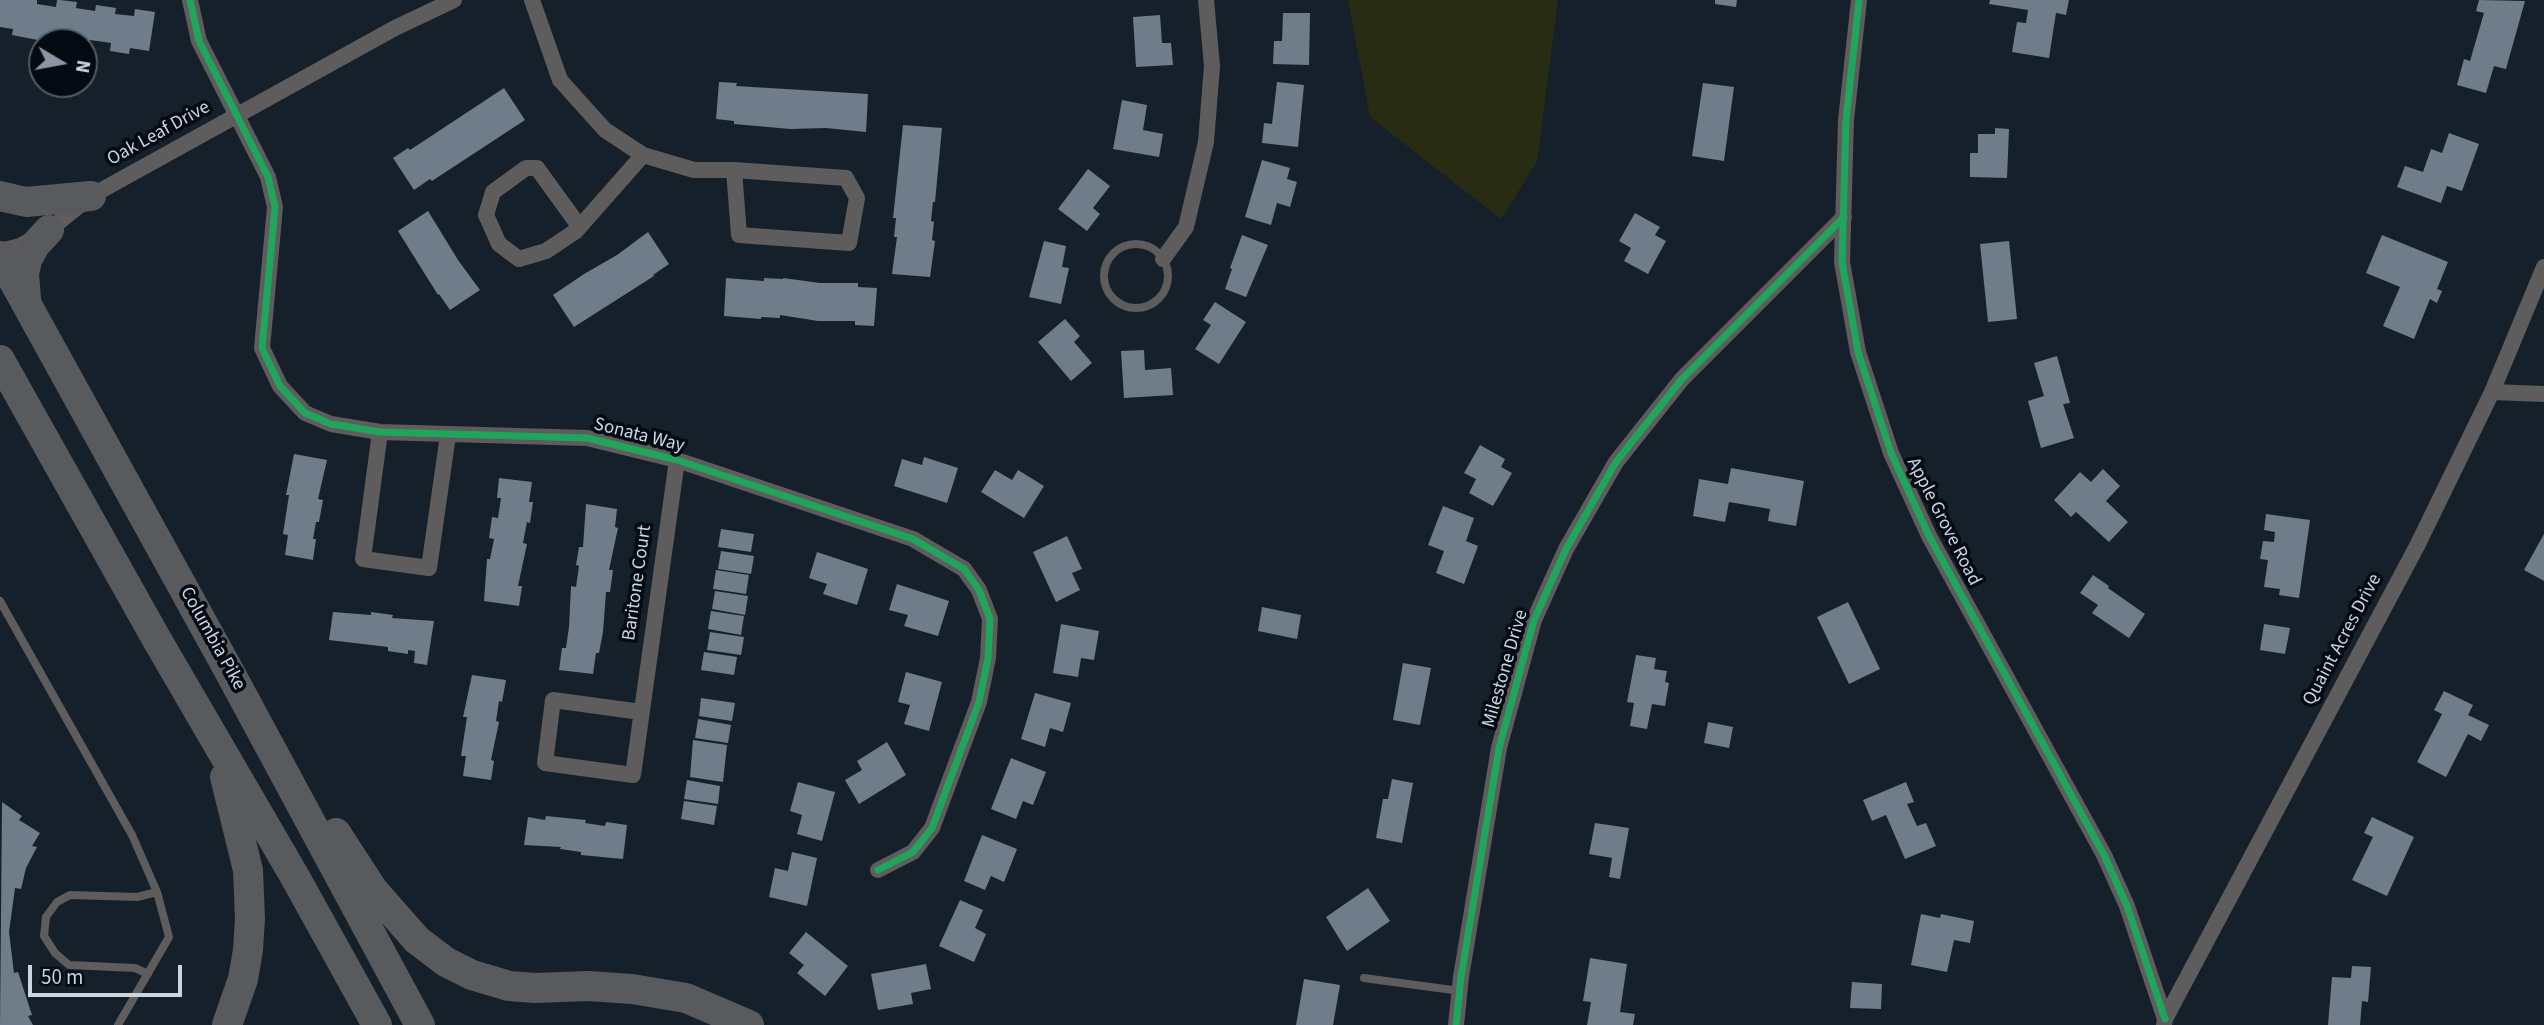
<!DOCTYPE html>
<style>
body{margin:0}
#map{position:relative;width:2544px;height:1025px;overflow:hidden;background:#15202a;font-family:"Source Sans 3",sans-serif}
canvas{display:block}
.north{position:absolute;left:28px;top:28px;width:70px;height:70px;box-sizing:border-box;background:#030a11;border:2px solid #535c65;border-radius:50%;rotate:100deg;font-size:19px;font-weight:700;line-height:28px;text-align:center;color:#cad6e2}
.north::after{content:'';display:block;margin:auto;width:24px;height:32px;background:#8b96a2;clip-path:polygon(50% 0,100% 100%,50% 72%,0 100%)}
.scale{position:absolute;left:28px;top:965px;width:154px;height:32px;box-sizing:border-box;border:4px solid #cad6e2;border-top:0;padding-left:9px;font-size:21px;line-height:24px;white-space:nowrap;color:#cad6e2;-webkit-text-stroke:5px #030a11;paint-order:stroke}
</style>
<div id="map">
<canvas width="2544" height="1025"></canvas>
<div class="north">N</div>
<div class="scale">50 m</div>
</div>
<script>
const c = document.querySelector('canvas').getContext('2d');
c.lineJoin = 'round';
function fill(path, color) {
  c.fillStyle = color;
  c.fill(path, 'evenodd');
}
function shape(rows) {
  const path = new Path2D();
  for (const r of rows) {
    if (r.length === 3) {
      path.moveTo(r[0] + r[2], r[1]);
      path.arc(r[0], r[1], r[2], 0, 2 * Math.PI);
      continue;
    }
    path.moveTo(r[0], r[1]);
    for (let i = 2; i < r.length; i += 2) path.lineTo(r[i], r[i + 1]);
  }
  return path;
}
function stroke(path, color, width, dash) {
  c.strokeStyle = color;
  c.lineWidth = width;
  c.lineCap = dash ? 'butt' : 'round';
  c.setLineDash(dash || []);
  c.stroke(path);
}
function label(font, color, halo, rows, align = 'center') {
  c.font = font + ' "Source Sans 3",sans-serif';
  c.lineWidth = 7;
  c.setLineDash([]);
  c.textBaseline = 'middle';
  c.strokeStyle = halo;
  c.fillStyle = color;
  for (const [text, x, y, turn = 0] of rows) {
    c.save();
    c.translate(x, y);
    c.rotate((+turn || 0) * Math.PI / 180);
    c.textAlign = isNaN(turn) ? turn : align;
    if (halo) c.strokeText(text, 0, 0);
    c.fillText(text, 0, 0);
    c.restore();
  }
}
const green = shape([
 [1348,0,1558,0,1537,162,1501,219,1370,117]
]);
const building = shape([
 [0,0,37,0,37,4,56,7,57,0,60,0,77,2,76,8,95,11,96,5,116,8,115,14,134,16,135,9,155,12,149,51,130,48,129,54,110,51,111,43,90,40,89,49,84,48,84,42,71,42,71,38,52,35,51,42,48,42,12,35,13,29,0,27],
 [1715,0,1737,0,1736,7,1715,4],
 [1990,0,2069,0,2066,15,2056,13,2049,58,2012,52,2017,22,2026,23,2028,10,1989,4],
 [2479,0,2525,1,2506,69,2494,66,2486,93,2457,85,2464,59,2470,61,2484,13,2476,11],
 [1283,13,1310,13,1309,65,1273,64,1274,41,1282,41],
 [1160,15,1162,43,1171,43,1173,65,1136,67,1133,17],
 [719,82,737,83,736,86,868,94,866,132,826,128,790,129,734,124,734,121,716,119],
 [1277,82,1304,85,1298,147,1262,143,1264,123,1272,124],
 [1703,83,1734,87,1724,161,1692,156],
 [504,88,525,120,432,181,430,179,414,190,393,158,408,148,410,150],
 [1122,100,1147,105,1143,130,1163,134,1159,157,1113,149],
 [903,125,942,128,935,202,933,202,931,221,934,222,932,240,935,241,930,277,892,274,897,237,894,237,896,218,893,218],
 [1995,128,2009,129,2007,178,1970,177,1970,153,1978,153,1978,134,1995,134],
 [2449,133,2479,144,2462,191,2447,186,2441,203,2397,187,2405,166,2423,172,2431,149,2442,153],
 [1262,160,1290,168,1287,179,1297,182,1290,207,1277,203,1271,225,1245,217],
 [1088,169,1110,186,1093,208,1100,214,1087,231,1058,209],
 [428,211,458,260,480,290,450,310,439,294,438,295,398,231],
 [1635,213,1660,227,1655,235,1666,241,1648,274,1624,261,1631,248,1619,241],
 [648,232,669,264,653,275,654,276,574,327,553,295,584,274,617,255],
 [1242,235,1268,245,1246,297,1225,289,1232,269,1230,268],
 [2382,235,2448,262,2437,289,2442,291,2437,303,2430,299,2414,339,2383,326,2400,287,2366,273],
 [1044,241,1066,246,1062,267,1069,268,1061,304,1029,297],
 [2009,241,2017,319,1988,322,1980,244],
 [726,278,764,281,764,278,783,279,783,278,820,283,858,283,858,287,877,288,874,326,855,325,855,321,818,321,780,315,780,318,761,317,761,319,724,316],
 [1215,302,1246,322,1219,364,1195,349,1211,325,1203,320],
 [1065,319,1080,336,1074,342,1092,363,1071,381,1038,342],
 [1144,350,1145,370,1171,368,1173,395,1124,398,1121,351],
 [2057,356,2070,403,2063,404,2074,438,2041,448,2028,401,2044,396,2034,363],
 [1480,445,1505,459,1501,467,1512,473,1493,506,1469,493,1476,479,1464,473],
 [294,454,327,460,318,499,323,500,319,522,316,522,313,539,316,539,313,560,285,555,288,535,283,534,289,495,286,495],
 [924,457,958,468,947,503,894,486,902,459,922,465],
 [1731,468,1804,481,1796,526,1768,521,1770,509,1729,502,1725,522,1693,516,1699,479,1728,484],
 [2103,469,2120,486,2106,501,2128,522,2109,542,2076,512,2071,517,2054,500,2080,472,2091,482],
 [995,470,1012,480,1018,470,1044,486,1024,518,981,492],
 [499,478,532,482,529,502,533,502,530,523,527,522,523,543,527,544,518,586,522,586,519,606,484,601,487,559,490,559,494,539,489,538,492,517,498,518,501,498,497,498],
 [586,504,617,509,615,527,618,528,609,570,613,570,610,592,606,592,603,632,599,653,596,653,593,674,559,670,562,648,566,648,569,627,571,586,576,587,579,566,576,565,579,547,583,547],
 [1443,506,1474,518,1466,541,1478,546,1464,584,1436,573,1444,551,1428,545],
 [2266,514,2310,520,2299,598,2279,595,2280,589,2264,587,2268,560,2260,559,2263,541,2274,542,2275,532,2264,530],
 [721,529,754,534,751,552,718,547],
 [2544,534,2544,581,2524,570],
 [1067,536,1082,569,1072,573,1080,590,1056,602,1033,552],
 [721,551,754,556,751,574,718,569],
 [817,552,868,569,857,605,823,594,827,584,809,578],
 [716,570,749,575,746,594,713,589],
 [2093,575,2109,586,2108,588,2145,614,2129,638,2092,613,2098,605,2080,593],
 [897,584,949,601,938,636,904,626,908,615,889,610],
 [715,591,748,596,745,615,712,609],
 [1848,602,1880,669,1849,684,1817,617],
 [1262,607,1301,615,1297,639,1258,631],
 [711,611,744,616,741,635,708,629],
 [333,612,371,615,371,612,393,615,392,618,434,621,427,665,414,663,415,651,408,650,408,654,388,651,388,647,329,640],
 [1061,624,1099,631,1094,660,1081,658,1078,677,1053,673],
 [2264,624,2290,628,2285,654,2260,650],
 [710,632,744,637,741,655,707,650],
 [704,652,737,657,734,675,701,670],
 [1636,655,1656,658,1654,669,1667,671,1665,682,1669,683,1665,706,1652,704,1647,729,1630,726,1634,703,1627,702],
 [1403,663,1431,668,1420,725,1393,720],
 [906,672,942,682,929,731,904,724,910,705,898,702],
 [472,675,506,680,502,702,499,701,496,721,499,722,491,760,494,761,491,780,463,776,466,756,461,756,467,717,463,717],
 [2444,691,2473,705,2468,715,2489,725,2481,741,2468,734,2446,777,2417,762,2442,714,2434,710],
 [1035,693,1071,703,1063,732,1050,728,1045,747,1021,739],
 [701,698,735,703,732,721,699,716],
 [698,719,731,725,728,743,695,738],
 [1708,722,1733,727,1729,748,1704,743],
 [693,740,727,745,723,782,690,777],
 [887,742,906,775,859,804,845,780,862,770,857,761],
 [1011,758,1046,772,1033,805,1023,801,1016,819,991,809],
 [1392,779,1413,783,1402,843,1376,838,1383,799,1388,799],
 [687,780,720,786,718,804,684,799],
 [798,782,835,792,822,841,797,834,802,815,790,811],
 [1906,782,1914,802,1907,804,1917,826,1926,823,1936,846,1905,859,1886,815,1872,821,1863,800],
 [684,801,717,806,714,825,681,819],
 [2,802,22,816,19,820,40,833,32,846,37,847,26,868,21,889,15,888,9,932,14,973,18,972,32,1015,28,1016,33,1025,0,1025],
 [546,816,586,820,585,823,605,826,606,822,627,825,623,859,581,855,581,852,560,849,561,847,524,845,528,817,545,820],
 [2372,817,2414,837,2387,896,2352,880,2373,837,2364,833],
 [1595,823,1629,828,1620,879,1609,877,1612,858,1589,854],
 [982,835,1017,849,1004,882,991,876,985,890,964,881],
 [792,852,817,858,807,906,769,897,775,868,788,871],
 [1368,888,1390,921,1347,951,1326,917],
 [960,900,983,910,975,928,986,934,974,962,939,946],
 [1921,914,1940,918,1941,914,1974,921,1970,943,1954,940,1947,972,1911,965],
 [806,932,848,966,825,996,797,973,804,965,789,953],
 [1590,958,1627,964,1620,1012,1635,1014,1633,1025,1587,1025,1591,1002,1583,1001],
 [926,964,931,989,911,993,913,1004,878,1010,871,974],
 [2352,966,2371,967,2368,1002,2362,1001,2360,1025,2328,1025,2332,977,2351,978],
 [1304,979,1340,985,1333,1025,1296,1025],
 [1852,982,1882,984,1881,1009,1850,1008]
]);
const lane = shape([
 [1136,276,32],
 [0,601,132,835,157,892,169,937,118,1025],
 [148,974,135,968,69,965,55,953,44,936,46,917,57,902,70,895,137,897,157,892],
 [1364,978,1460,991]
]);
const street = shape([
 [190,0,199,41,268,177,275,207,262,348,280,386,305,413,331,424,380,432,587,438,677,460,913,539,964,569,979,590,990,619,988,658,979,702,932,828,913,852,878,870],
 [532,0,560,80,605,130,643,155,694,170,734,170,846,178,857,198,849,243,739,235,734,170],
 [1859,0,1846,120,1842,262,1858,352,1891,453,1929,536,2104,855,2127,906,2165,1019],
 [579,226,537,168,526,168,493,192,486,215,499,244,519,259,546,251,576,231,643,155],
 [0,251,20,246,49,230,91,196,395,28,454,0],
 [1163,259,1186,227,1206,142,1212,66,1206,0],
 [2492,392,2544,394],
 [380,432,363,559,429,568,448,435],
 [641,712,553,700,545,763,633,775,677,460],
 [1456,1025,1461,977,1499,748,1534,620,1566,549,1616,462,1682,379,1844,217],
 [2164,1025,2165,1019,2417,546,2492,392,2544,267]
]);
const highway = shape([
 [0,196,26,202,91,196],
 [0,256,228,669,420,1025],
 [26,299,24,274,27,260,35,245,49,230],
 [0,360,156,638,295,877,377,1025],
 [225,777,248,870,250,919,248,950,243,979,227,1025],
 [336,833,373,890,417,940,446,962,472,975,509,986,535,988,588,986,632,989,686,998,749,1025]
]);
const cycleway = shape([
 [190,0,199,41,268,177,275,207,262,348,280,386,305,413,331,424,380,432,587,438,677,460,913,539,964,569,979,590,990,619,988,658,979,702,932,828,913,852,878,870],
 [1859,0,1846,120,1842,262,1858,352,1891,453,1929,536,2104,855,2127,906,2165,1019],
 [1456,1025,1461,977,1499,748,1534,620,1566,549,1616,462,1682,379,1844,217]
]);
const streetNames = [
 ["Oak Leaf Drive",159,134,-29],
 ["Sonata Way",639,436,14],
 ["Apple Grove Road",1943,522,63],
 ["Baritone Court",638,583,-82],
 ["Columbia Pike",212,639,61],
 ["Quaint Acres Drive",2343,640,-62],
 ["Milestone Drive",1506,669,-74]
];
fill(green, '#282c12');
fill(building, '#6f7c89');
stroke(lane, '#5e5c5d', 8);
stroke(street, '#5e5c5d', 16);
stroke(highway, '#595a5e', 30);
stroke(cycleway, '#20a55d', 7);
label('19px', '#cad6e2', '#030a11', streetNames);
</script>
